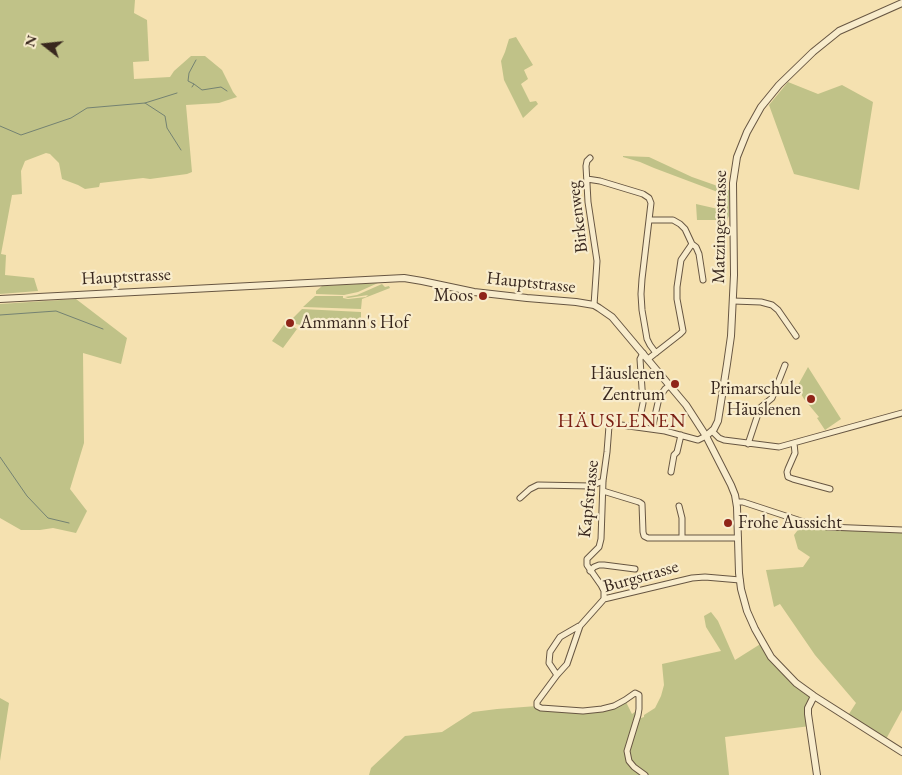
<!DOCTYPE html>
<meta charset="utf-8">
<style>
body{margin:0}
#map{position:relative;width:902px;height:775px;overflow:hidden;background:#f5e1b0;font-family:"EB Garamond",serif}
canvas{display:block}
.north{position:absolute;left:20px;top:20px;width:50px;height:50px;-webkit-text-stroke:4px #f8eccc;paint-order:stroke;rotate:286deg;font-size:14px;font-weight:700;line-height:20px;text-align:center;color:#38271e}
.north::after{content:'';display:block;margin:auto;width:18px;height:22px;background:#38271e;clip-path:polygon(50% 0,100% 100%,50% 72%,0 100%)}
</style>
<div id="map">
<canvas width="902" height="775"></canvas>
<div class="north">N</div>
</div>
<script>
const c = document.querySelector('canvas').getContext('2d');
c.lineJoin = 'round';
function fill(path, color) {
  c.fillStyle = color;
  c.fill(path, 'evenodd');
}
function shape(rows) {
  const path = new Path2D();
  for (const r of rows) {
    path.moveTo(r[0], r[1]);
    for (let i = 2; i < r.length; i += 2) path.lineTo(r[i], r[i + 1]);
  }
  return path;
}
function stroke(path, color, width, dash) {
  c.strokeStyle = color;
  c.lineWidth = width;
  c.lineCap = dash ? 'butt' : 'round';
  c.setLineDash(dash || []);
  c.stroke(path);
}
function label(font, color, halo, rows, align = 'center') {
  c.font = font + ' "EB Garamond",serif';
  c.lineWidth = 4.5;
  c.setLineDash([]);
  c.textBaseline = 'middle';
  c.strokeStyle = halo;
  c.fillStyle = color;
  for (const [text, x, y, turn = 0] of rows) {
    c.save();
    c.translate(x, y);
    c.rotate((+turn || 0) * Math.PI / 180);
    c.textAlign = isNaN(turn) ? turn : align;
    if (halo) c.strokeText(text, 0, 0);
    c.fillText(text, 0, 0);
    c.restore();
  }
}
const green = shape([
 [0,0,135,0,134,13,147,20,149,61,133,62,134,79,170,77,174,71,191,56,205,56,222,70,233,92,237,97,219,103,186,105,192,172,187,174,150,179,143,178,100,183,99,187,85,189,78,185,62,179,59,163,50,154,46,153,25,161,21,171,22,194,12,195,1,254,6,255,5,275,34,278,38,291,0,294],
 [516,37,533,65,524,70,528,79,521,84,530,102,536,101,538,104,523,118,504,80,501,61,505,52,509,39],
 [788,82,818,94,842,85,873,102,859,190,794,174,769,105],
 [623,156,649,157,692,177,729,190,729,216,727,220,697,220,696,204,718,209,723,194,654,168,640,162,623,157],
 [378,283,358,292,344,295,316,294,316,291,322,286],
 [382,284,385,287,389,286,390,288,362,299,361,309,303,307,315,296,343,296,343,298,348,299,366,297,368,295,348,298,345,297,357,295],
 [76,299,127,338,121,364,83,353,84,443,70,489,87,511,76,533,53,528,40,530,21,530,0,518,0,304],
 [302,309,361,312,361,324,301,325,296,324,291,320],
 [286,322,297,329,283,348,272,341],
 [808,367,841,419,825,430,817,418,819,417,804,399,797,387],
 [804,522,817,525,902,530,902,710,885,741,847,717,856,703,815,655,780,604,774,607,766,570,803,567,810,557,798,549,794,535],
 [711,612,718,621,735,660,762,643,771,657,814,696,812,701,810,726,725,737,729,775,369,775,371,768,405,736,442,732,473,712,497,709,537,706,541,708,602,709,625,700,632,714,639,709,639,715,641,718,644,717,644,715,655,708,661,696,664,685,662,664,721,651,706,627,704,616],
 [0,698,9,703,0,761]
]);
const stream = shape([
 [194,84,202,90,221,87,227,91],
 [192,87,194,84,188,81,189,73,196,60],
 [145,103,177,93],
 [0,126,21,135,71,118,87,108,145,103,165,116,167,128,181,150],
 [0,315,56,311,103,329],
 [0,457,27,496,48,518,69,523]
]);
const minor = shape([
 [590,158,587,161,586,166,588,202,597,261,594,305],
 [587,179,600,181,643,194,649,198,651,203,649,220],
 [692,244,696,247,699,254,703,280],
 [733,301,761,302,772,305,778,310,796,336],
 [648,359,680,334,683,331,677,299,677,287,681,260,692,244,685,229,680,224,673,220,649,220,642,279,641,294,642,310,647,339,650,345,656,353],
 [638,427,643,403,640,359,643,353],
 [652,429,659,398,665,389,670,385],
 [712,431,719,438,724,440,779,447,902,413],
 [794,443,795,453,788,469,787,472,788,477,793,479,830,489],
 [748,444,760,408,772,398,785,365],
 [671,472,674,455,677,452,681,435],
 [603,491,639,502,642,504,643,532,644,536,648,538,738,538],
 [520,498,530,489,538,485,591,486,603,481],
 [737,502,743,502,804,522,828,527,902,530],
 [679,506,682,518,682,538],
 [590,571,594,567,599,565,604,565,635,569],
 [604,599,604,591,601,585,587,565,587,559,599,547,601,539,603,481,607,452,609,426,614,424,665,431,698,440,706,436],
 [557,675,549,663,550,652,560,637,579,626],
 [645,775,634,767,629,761,627,751,638,715,639,709,639,695,635,693,625,700,614,706,602,709,583,711,541,708,537,706,537,702,557,675,567,664,580,626,604,599,692,578,705,577,740,580]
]);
const tertiary = shape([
 [0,299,404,278,422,281,474,292,527,298,576,302,594,305,599,308,612,317,686,405,706,436,731,485,735,495,737,507,739,573,741,589,747,611,755,629,771,657,796,683,814,696,902,752],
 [706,436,714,429,718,421,727,364,731,336,734,275,733,183,737,157,747,132,761,107,779,85,813,52,839,31,902,3],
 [814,696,808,708,808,714,817,775]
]);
const markers = [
 [483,296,5,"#8f2418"],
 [290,323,5,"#8f2418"],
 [675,384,5,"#8f2418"],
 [811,399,5,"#8f2418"],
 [728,523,5,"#8f2418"]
];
const streetNames = [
 ["Birkenweg",578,217,-97],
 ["Matzingerstrasse",720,227,-89],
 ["Hauptstrasse",126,277,-3],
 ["Hauptstrasse",531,283,6],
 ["Kapfstrasse",589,499,-84],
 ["Burgstrasse",641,577,-16]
];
const poiNames = [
 ["Moos",473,296],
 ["Ammann's Hof",300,323,"left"],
 ["Häuslenen",665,374],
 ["Zentrum",665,395],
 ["Primarschule",801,389],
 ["Häuslenen",801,410],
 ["Frohe Aussicht",738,523,"left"]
];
const quarterNames = [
 ["HÄUSLENEN",622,422]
];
fill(green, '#c0c288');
stroke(stream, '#748272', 1);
stroke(minor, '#675642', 7);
stroke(tertiary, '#675642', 8);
stroke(minor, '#f8eccc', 5);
stroke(tertiary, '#f8eccc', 6);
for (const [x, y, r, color] of markers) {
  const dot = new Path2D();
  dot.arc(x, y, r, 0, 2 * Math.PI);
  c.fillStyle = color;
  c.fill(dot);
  stroke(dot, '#f8eccc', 2);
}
label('18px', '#38271e', '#f8eccc', streetNames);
label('18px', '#38271e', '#f8eccc', poiNames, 'right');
c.letterSpacing = '1px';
label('20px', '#7a1f14', '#f8eccc', quarterNames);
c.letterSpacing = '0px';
</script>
